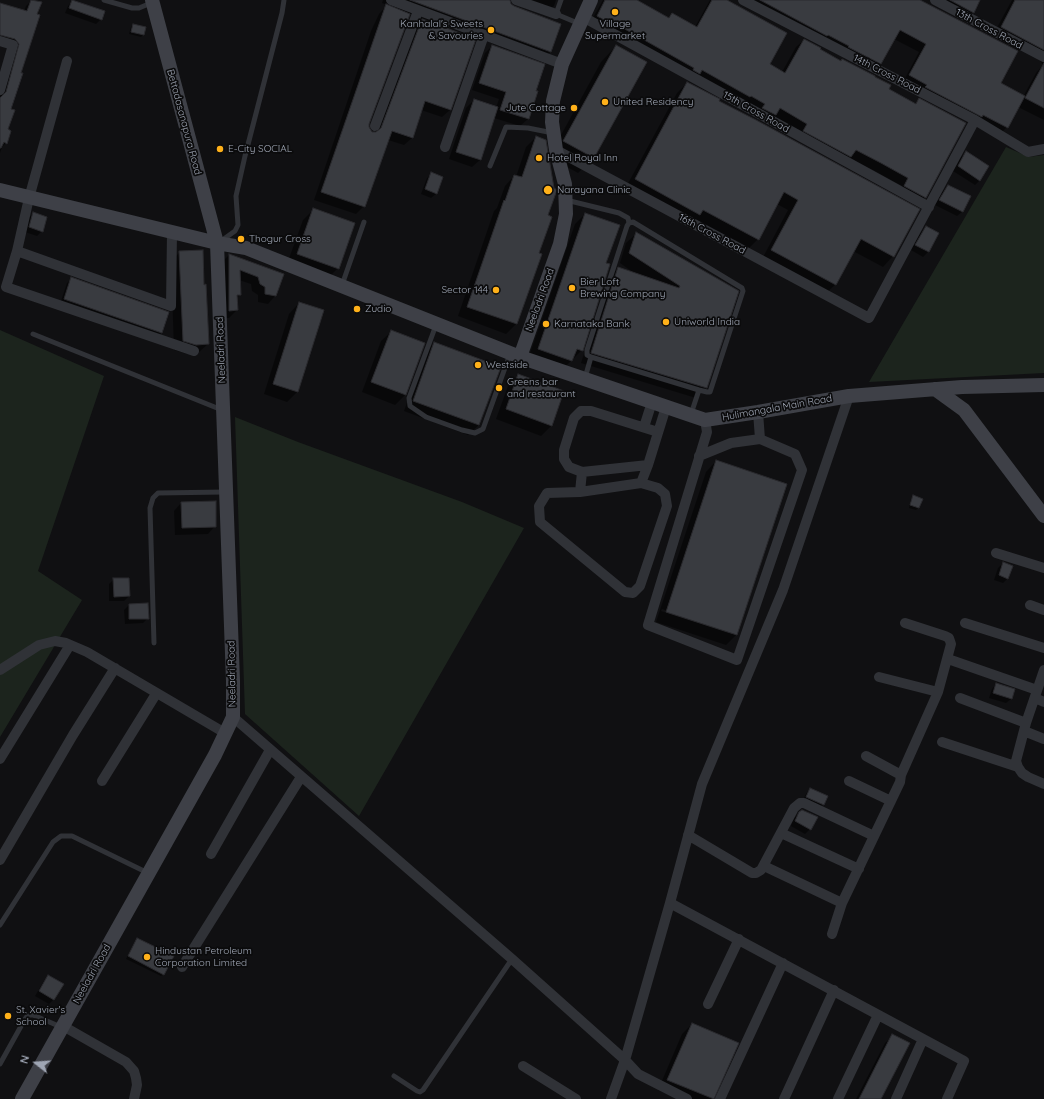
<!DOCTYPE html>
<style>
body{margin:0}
#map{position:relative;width:1044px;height:1099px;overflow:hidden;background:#101012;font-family:Quicksand,sans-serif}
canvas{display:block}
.north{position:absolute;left:16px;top:1043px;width:40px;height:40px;-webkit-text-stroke:3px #0b0b0c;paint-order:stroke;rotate:287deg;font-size:11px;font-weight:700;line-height:16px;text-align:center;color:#9fa6b4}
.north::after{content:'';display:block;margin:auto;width:14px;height:18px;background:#9fa6b4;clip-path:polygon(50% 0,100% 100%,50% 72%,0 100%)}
</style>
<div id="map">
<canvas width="1044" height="1099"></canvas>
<div class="north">N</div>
</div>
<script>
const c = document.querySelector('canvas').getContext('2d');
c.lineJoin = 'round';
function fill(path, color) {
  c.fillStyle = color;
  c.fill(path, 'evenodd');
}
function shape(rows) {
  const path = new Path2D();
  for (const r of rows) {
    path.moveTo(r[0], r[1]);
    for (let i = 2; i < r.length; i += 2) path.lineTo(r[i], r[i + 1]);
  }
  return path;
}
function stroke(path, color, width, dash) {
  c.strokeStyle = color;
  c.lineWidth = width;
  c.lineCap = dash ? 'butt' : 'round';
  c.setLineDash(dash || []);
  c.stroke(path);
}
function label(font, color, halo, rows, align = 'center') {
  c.font = font + ' Quicksand,sans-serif';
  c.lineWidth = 3.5;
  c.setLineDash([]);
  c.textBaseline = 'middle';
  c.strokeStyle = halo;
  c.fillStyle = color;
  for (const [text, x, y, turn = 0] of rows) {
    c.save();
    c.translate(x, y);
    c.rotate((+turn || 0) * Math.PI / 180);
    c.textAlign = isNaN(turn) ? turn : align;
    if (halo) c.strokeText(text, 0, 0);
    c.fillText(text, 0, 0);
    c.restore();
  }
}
const green = shape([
 [1006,147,1029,157,1044,155,1044,373,869,382],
 [0,330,104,376,38,571,82,600,0,737],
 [235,417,298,442,462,502,524,528,359,816,245,714]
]);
const shadow = shape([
 [32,0,40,2,10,109,6,143,2,147,0,153,0,98,13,51,0,42,0,4,24,11,26,6],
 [383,0,556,0,554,6,544,15,510,3,513,7,559,24,550,52,541,61,409,13,368,124,369,130,373,133,375,132,414,28,422,20,450,110,442,117,421,110,412,138,404,145,388,140,364,206,356,214,314,200,371,31,379,14,387,5,382,3],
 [603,0,637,0,668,18,672,14,695,27,710,0,726,0,768,64,782,72,796,47,804,40,915,104,919,100,925,197,918,205,897,194,902,186,873,170,849,158,843,164,590,23],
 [741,0,920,0,999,84,1023,97,1036,73,1043,65,1039,59,993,35,1012,0,1044,0,1044,120,1018,107,1007,127,999,135,902,84,919,52,894,39,880,64,872,72],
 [947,0,979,0,973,12,965,20,942,9],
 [72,1,101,19,96,24,65,13,68,6],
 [133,25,145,28,143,35,141,37,129,34,131,27],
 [492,46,534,91,537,92,528,119,520,126,494,118,480,160,472,167,449,159,466,108,474,100,496,108,499,99,472,90,485,53],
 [616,46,593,158,578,173,549,157,601,62],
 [687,83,718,101,893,256,883,267,853,251,836,284,825,294,761,261,788,210,777,204,758,239,748,249,625,189,677,93],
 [536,137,547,216,538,254,540,255,516,324,506,334,458,316,494,211,497,208,505,186,514,176,516,177,526,147],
 [966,153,980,180,975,185,953,171,961,157],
 [432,174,436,194,431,198,421,194,427,178],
 [948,186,969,197,962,212,957,216,935,205,943,191],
 [313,210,338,268,328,278,287,264,303,220],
 [33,214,42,231,37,236,25,232,28,218],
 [585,214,605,264,582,350,561,371,528,359,575,224],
 [926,227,937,233,928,252,923,257,911,250,921,232],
 [637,233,737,291,706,387,696,398,581,363,608,278,618,268,634,273,620,263,626,243],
 [180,252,208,344,198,353,187,354,174,350,171,261],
 [229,255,283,274,275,296,268,304,258,302,258,295,252,291,251,284,239,280,240,294,237,298,237,310,229,318,222,318,222,262],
 [72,279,168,313,161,333,157,338,60,304,67,283],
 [299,303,297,392,287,402,264,394,289,314],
 [392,331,424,343,405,395,395,405,362,392,381,341],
 [434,343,479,425,468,435,404,411,424,353],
 [519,375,551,426,541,436,496,419,508,386],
 [716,461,736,635,726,645,656,622,706,472],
 [662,609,732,632,732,634,661,611],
 [914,497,921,499,918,508,916,510,909,508,911,499],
 [181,503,215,526,208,534,175,535,174,511],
 [1003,563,1008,578,1003,583,994,580,998,568],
 [114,579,129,596,124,601,109,601,109,584],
 [129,605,148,618,143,623,125,624,124,610],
 [996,684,1011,699,1006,703,989,698,992,689],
 [810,789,826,796,823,804,818,809,802,802,806,794],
 [800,813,810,829,805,834,791,826,794,818],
 [137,939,164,974,161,976,126,959],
 [49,976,54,999,49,1004,35,996,44,981],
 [692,1024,713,1096,713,1099,678,1099,658,1090,682,1034],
 [893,1036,880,1099,856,1099,885,1043]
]);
const building = shape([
 [31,0,42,2,37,14,40,15,21,73,23,73,11,109,15,110,8,129,11,131,7,144,4,142,1,148,0,148,0,98,6,92,19,44,15,39,0,35,0,3,27,11,31,0],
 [72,0,105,11,102,20,69,8,72,0],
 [410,0,510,0,511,4,514,6,561,24,551,52,410,0],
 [605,0,637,0,669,18,672,13,697,27,712,0,727,0,787,33,770,64,785,73,804,39,821,48,820,49,841,61,842,59,875,76,875,77,891,85,889,89,916,104,919,98,966,123,926,198,904,186,908,178,881,163,856,150,851,157,803,131,807,124,780,108,776,115,762,108,765,104,751,96,750,97,702,70,700,74,693,70,694,68,623,28,622,30,597,16,605,0],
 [760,0,920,0,1018,51,1001,83,1025,96,1008,128,983,115,982,117,925,87,927,85,909,75,926,44,900,30,881,64,848,47,849,46,828,35,827,36,760,0],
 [950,0,980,0,974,13,950,0],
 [1015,0,1044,0,1044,50,1001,27,1015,0],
 [386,4,410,14,369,124,369,127,372,132,376,132,381,128,422,19,476,39,451,110,425,101,413,138,392,131,365,207,321,192,386,4],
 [133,24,146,27,144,35,131,32,133,24],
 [492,45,545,64,536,91,538,91,529,119,500,110,506,92,479,83,492,45],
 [616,45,647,62,594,158,563,141,616,45],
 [1044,63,1044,108,1025,98,1044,63],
 [687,82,720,99,719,101,756,120,920,209,894,257,861,239,836,285,771,250,798,200,784,192,759,240,703,210,700,215,635,179,687,82],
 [474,99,498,107,481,160,456,152,474,99],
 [536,136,546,140,554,188,557,190,548,215,552,217,539,253,542,254,517,324,467,307,504,200,505,201,514,175,522,177,536,136],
 [966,151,989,166,980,181,958,166,966,151],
 [431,172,443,177,437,194,425,189,431,172],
 [948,185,971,196,963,212,939,200,948,185],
 [313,208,355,223,339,269,297,254,313,208],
 [33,212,47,217,43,232,29,227,33,212],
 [585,213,620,225,606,263,610,264,583,351,577,349,572,361,538,349,585,213],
 [926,226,939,233,929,252,915,245,926,226],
 [636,232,739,291,707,388,591,353,618,267,679,288,680,286,629,253,636,232],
 [203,250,204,285,206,284,209,344,196,345,183,341,179,251,203,250],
 [229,254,284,274,276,296,265,294,265,287,260,284,258,277,240,270,241,295,237,295,238,310,229,311,229,254],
 [71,277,169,312,162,333,64,299,71,277],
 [299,302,324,310,298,392,273,384,299,302],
 [391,330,425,343,406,395,371,382,391,330],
 [434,342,501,367,479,425,413,401,434,342],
 [518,374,564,391,552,426,506,409,518,374],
 [716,460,787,484,737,635,666,612,716,460],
 [913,495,923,499,919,508,910,505,913,495],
 [216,501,216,527,182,528,181,502,216,501],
 [1003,562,1013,566,1008,579,999,575,1003,562],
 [113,578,129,578,130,596,114,597,113,578],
 [148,603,149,619,129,619,129,604,148,603],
 [996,683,1015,689,1012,699,993,693,996,683],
 [810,788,828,796,824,805,806,797,810,788],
 [802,810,818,817,811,830,795,821,799,812,802,810],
 [137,938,174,956,164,975,128,956,137,938],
 [48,975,64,984,54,1000,39,991,48,975],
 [692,1023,739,1043,714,1099,667,1080,692,1023],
 [892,1034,910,1043,881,1099,859,1099,892,1034]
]);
const lane = shape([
 [104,0,132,8,139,8,151,3],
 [561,0,556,14,580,24],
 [490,166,506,127,528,128,553,133],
 [566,200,619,213,628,218,629,223],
 [221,241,235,231,238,225,236,196,245,156,282,13,284,0],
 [342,285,364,222],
 [436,325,409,398,410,406,426,417,462,430,475,433,483,429,510,354],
 [33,334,222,410],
 [585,378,591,357,699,390,707,392,710,392,743,291,742,288,633,222,629,223,627,226,587,350,587,355,591,357],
 [691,414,699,390],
 [154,643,150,508,153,498,158,493,224,492],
 [0,925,53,842,61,836,72,836,148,873],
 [0,1064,25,1019,28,1015,33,1015,61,1027],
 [394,1076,417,1091,420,1092,423,1090,512,959]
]);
const street = shape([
 [391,0,562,64],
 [516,0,556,14],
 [743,0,975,120,1028,152,1044,149],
 [935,0,1044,57],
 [583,17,929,207],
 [0,41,13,45,0,90],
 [67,61,29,198,17,251,6,287,194,351],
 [375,126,418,11],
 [445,147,484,35],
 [556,150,869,318,975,120],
 [17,251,171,306,172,232],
 [705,420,707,432,648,625,737,660,802,470,795,454,760,439,758,412],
 [644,427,652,402],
 [658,432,591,411,581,411,574,418,564,450,564,459,569,467,582,472,648,465,666,407],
 [699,456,731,443,760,439],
 [582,472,580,492,547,493,539,506,540,522,625,592,633,593,640,586,667,506,665,494,658,488,641,483,648,465],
 [580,492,641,483],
 [996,553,1044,568],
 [1030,605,1044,610],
 [965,623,1044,648],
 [948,659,1037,690],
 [0,670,39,645,55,641,66,643,87,652,225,733],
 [1044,670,1026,723,1016,761,1018,767,1022,773,1028,777,1044,784],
 [879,677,938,692],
 [960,698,1026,723],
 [1035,698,1044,702],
 [233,717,512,959,625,1060,638,1074,687,1099],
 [1024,731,1044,739],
 [942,742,1018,767],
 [0,759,70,645],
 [901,775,938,692,951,644,949,638,945,636,905,623],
 [102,781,156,694],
 [849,781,891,801],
 [781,833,859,869],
 [688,835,752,873,756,873,761,870,794,808,800,803,804,803,874,836],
 [211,854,270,750],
 [0,860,73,735,115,668],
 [764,866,842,903],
 [670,903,964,1061,947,1099],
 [832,934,842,903,900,782,901,775,866,756],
 [182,967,301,777],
 [708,1004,739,939],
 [63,1026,126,1062,134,1071,136,1078,137,1085,134,1099],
 [523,1066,576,1099],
 [611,1099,625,1060,670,903,702,784,783,590,849,396],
 [720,1099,783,963],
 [784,1099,834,990],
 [838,1099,878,1015],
 [896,1099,923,1039]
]);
const secondary = shape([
 [0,190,217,243,246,248,520,357,705,420,758,412,849,396,962,387,1044,385],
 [520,357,560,244,566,214,565,184,556,150,552,122,553,101,562,64,591,0],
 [935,389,964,410,1044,516],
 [22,1099,215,755,233,717,233,681,217,243,152,0]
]);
const markers = [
 [615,12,4,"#ffb11a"],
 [491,30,4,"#ffb11a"],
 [605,102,4,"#ffb11a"],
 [574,108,4,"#ffb11a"],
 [220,149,4,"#ffb11a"],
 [539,158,4,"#ffb11a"],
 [548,190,5,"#ffb11a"],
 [241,239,4,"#ffb11a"],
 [572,288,4,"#ffb11a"],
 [496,290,4,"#ffb11a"],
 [357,309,4,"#ffb11a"],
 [666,322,4,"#ffb11a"],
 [546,324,4,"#ffb11a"],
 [478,365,4,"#ffb11a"],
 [499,388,4,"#ffb11a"],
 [147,957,4,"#ffb11a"],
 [8,1016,4,"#ffb11a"]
];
const poiNames = [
 ["Kanhalal's Sweets",483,24,"right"],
 ["& Savouries",483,36,"right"],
 ["Village",615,24,"center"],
 ["Supermarket",615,36,"center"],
 ["United Residency",613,102],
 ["Jute Cottage",566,108,"right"],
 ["E-City SOCIAL",228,149],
 ["Hotel Royal Inn",547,158],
 ["Narayana Clinic",557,190],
 ["Thogur Cross",249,239],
 ["Bier Loft",580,282],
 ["Brewing Company",580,294],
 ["Sector 144",488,290,"right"],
 ["Zudio",365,309],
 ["Uniworld India",674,322],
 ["Karnataka Bank",554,324],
 ["Westside",486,365],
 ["Greens bar",507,382],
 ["and restaurant",507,394],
 ["Hindustan Petroleum",155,951],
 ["Corporation Limited",155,963],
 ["St. Xavier's",16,1010],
 ["School",16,1022]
];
const streetNames = [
 ["13th Cross Road",989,29,28],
 ["14th Cross Road",887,74,27],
 ["15th Cross Road",756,112,29],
 ["Bettadasanapura Road",184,122,75],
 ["16th Cross Road",712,234,28],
 ["Neeladri Road",540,300,-70],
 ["Neeladri Road",221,350,-92],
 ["Hulimangala Main Road",777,408,-10],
 ["Neeladri Road",232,674,-91],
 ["Neeladri Road",92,974,-61]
];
fill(green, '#1c241d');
fill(shadow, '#0007');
fill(building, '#393b40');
stroke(building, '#2a2a2e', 1);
stroke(lane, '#303237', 5);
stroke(street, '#303237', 10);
stroke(secondary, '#3e4047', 14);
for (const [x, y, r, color] of markers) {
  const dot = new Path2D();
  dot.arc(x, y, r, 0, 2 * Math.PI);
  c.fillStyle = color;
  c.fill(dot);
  stroke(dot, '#0b0b0c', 1.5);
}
label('10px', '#9fa6b4', '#0b0b0c', poiNames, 'left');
label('10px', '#9fa6b4', '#0b0b0c', streetNames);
</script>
